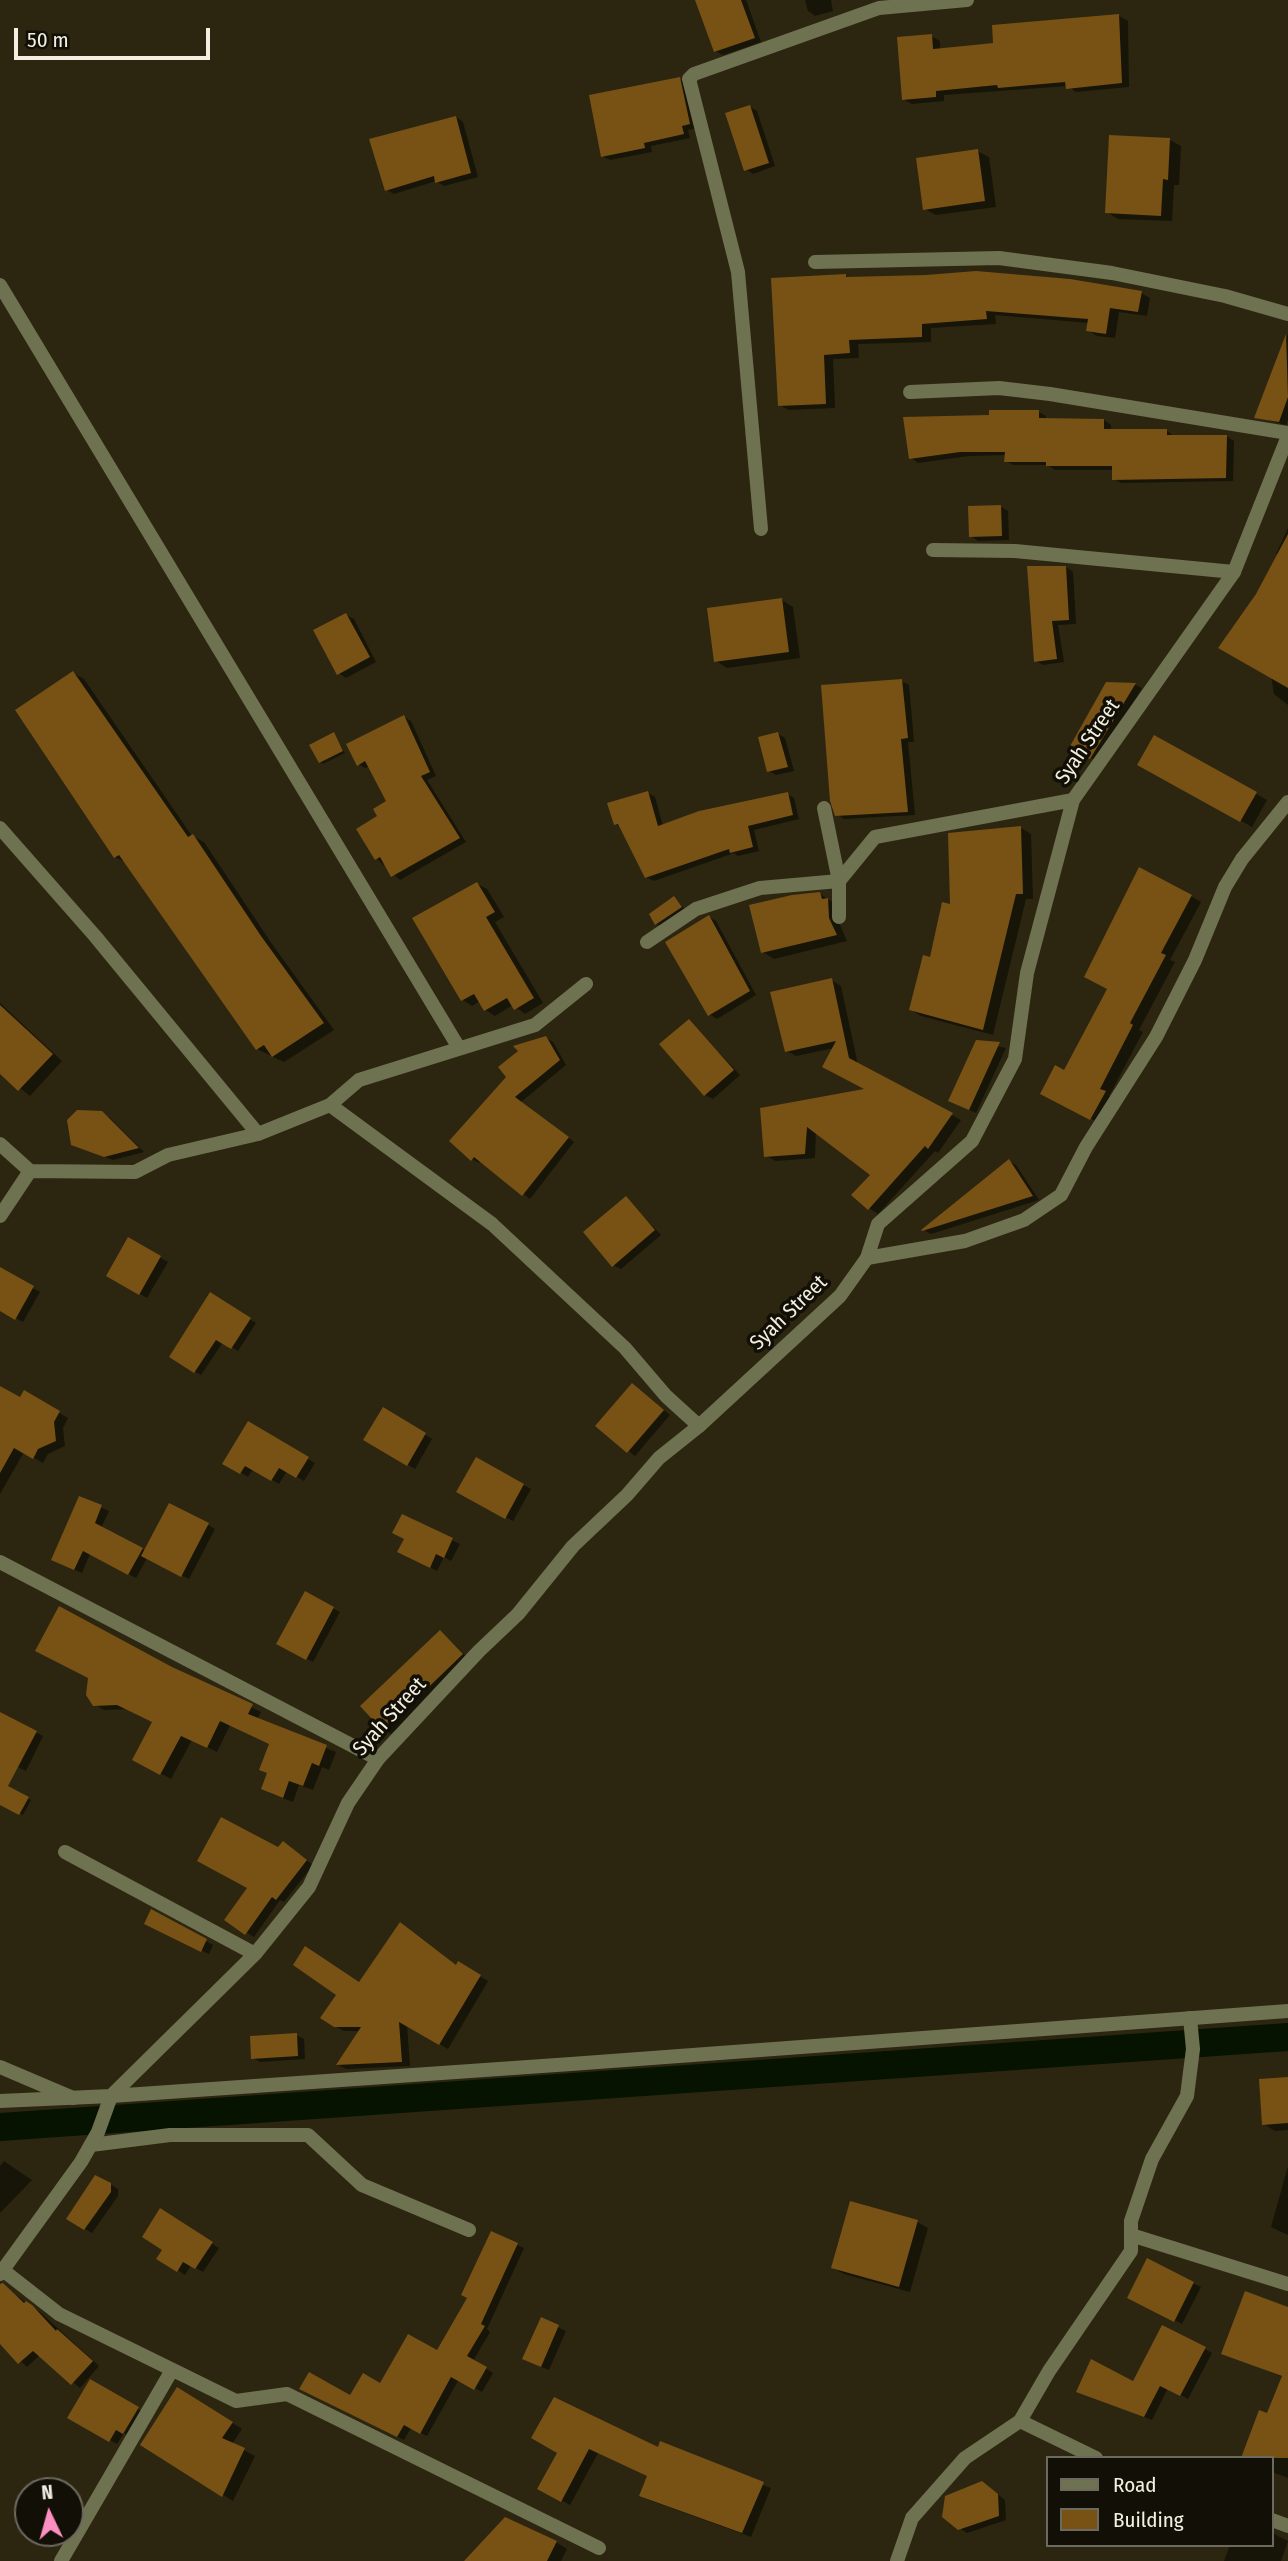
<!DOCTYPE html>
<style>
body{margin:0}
#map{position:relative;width:1288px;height:2561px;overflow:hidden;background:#2c2610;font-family:"Fira Sans Condensed",sans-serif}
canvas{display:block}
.legend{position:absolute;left:1046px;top:2456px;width:228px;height:91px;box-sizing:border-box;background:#120f06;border:2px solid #6c695e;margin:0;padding:9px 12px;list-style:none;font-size:21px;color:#f3efe1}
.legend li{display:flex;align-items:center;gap:14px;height:35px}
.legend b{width:35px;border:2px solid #6c695e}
.north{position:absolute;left:14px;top:2477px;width:70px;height:70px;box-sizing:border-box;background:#120f06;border:2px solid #6c695e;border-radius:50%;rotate:355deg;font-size:19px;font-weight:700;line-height:28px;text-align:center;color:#f3efe1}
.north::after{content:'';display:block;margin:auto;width:24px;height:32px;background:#fc8fc2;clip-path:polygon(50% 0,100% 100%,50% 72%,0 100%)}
.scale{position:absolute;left:14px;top:28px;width:196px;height:32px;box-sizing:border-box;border:4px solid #f3efe1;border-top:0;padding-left:9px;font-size:21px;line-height:24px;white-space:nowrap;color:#f3efe1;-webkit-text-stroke:5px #120f06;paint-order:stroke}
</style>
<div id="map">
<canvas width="1288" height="2561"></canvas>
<ul class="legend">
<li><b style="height:9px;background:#6e7250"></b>Road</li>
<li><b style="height:19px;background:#785115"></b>Building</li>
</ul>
<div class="north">N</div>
<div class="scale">50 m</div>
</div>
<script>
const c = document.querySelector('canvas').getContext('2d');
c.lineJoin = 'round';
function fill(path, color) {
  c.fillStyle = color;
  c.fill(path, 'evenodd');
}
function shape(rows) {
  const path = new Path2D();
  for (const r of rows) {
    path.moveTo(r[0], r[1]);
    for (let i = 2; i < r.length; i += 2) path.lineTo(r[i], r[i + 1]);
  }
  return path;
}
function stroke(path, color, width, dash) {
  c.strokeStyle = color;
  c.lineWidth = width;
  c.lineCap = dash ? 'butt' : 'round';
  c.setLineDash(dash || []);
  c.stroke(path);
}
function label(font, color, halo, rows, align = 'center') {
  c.font = font + ' "Fira Sans Condensed",sans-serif';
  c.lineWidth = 7;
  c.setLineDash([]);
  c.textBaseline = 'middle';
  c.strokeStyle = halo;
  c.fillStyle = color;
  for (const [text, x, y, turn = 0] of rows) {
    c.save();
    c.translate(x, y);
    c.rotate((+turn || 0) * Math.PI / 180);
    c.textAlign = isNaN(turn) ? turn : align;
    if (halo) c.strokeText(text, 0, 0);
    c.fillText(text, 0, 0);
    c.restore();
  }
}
const shadow = shape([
 [697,0,746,0,761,42,723,55,715,51],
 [805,0,831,0,833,11,815,16,808,11],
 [1119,16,1128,21,1129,87,1076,92,1068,86,944,95,944,101,912,104,903,99,931,36,940,41,940,50,995,45],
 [679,79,687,83,697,128,688,130,690,138,651,146,652,152,610,160,602,156],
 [750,107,757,111,775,166,753,174,746,169],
 [456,117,463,122,478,177,444,186,436,181,394,194,387,190],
 [1170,140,1181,146,1179,185,1174,185,1172,221,1118,219,1107,212],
 [977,151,989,157,996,207,936,215,925,209],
 [846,276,851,279,1141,293,1150,298,1147,316,1119,312,1115,338,1097,336,1088,330,1089,323,995,315,996,324,931,328,931,342,858,344,859,358,833,359,835,408,789,410,779,405],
 [1288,334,1288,420,1286,425,1256,417],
 [1039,412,1046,416,1046,420,1104,420,1111,425,1111,430,1166,430,1174,436,1226,436,1234,441,1233,481,1121,483,1114,479,1114,470,1055,470,1047,465,1013,465,1006,461,1006,455,969,456,918,463,911,458,991,417],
 [1001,507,1008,511,1009,540,978,541,971,536],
 [1288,528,1288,705,1274,694,1257,595,1279,555,1276,554],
 [1066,567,1073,572,1076,624,1058,625,1064,662,1043,665,1036,661],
 [782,600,793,607,800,658,727,668,716,661],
 [346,615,354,619,376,662,346,678,339,673],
 [73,673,84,679,192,836,204,842,272,944,334,1030,284,1062,257,1049,127,863,115,857],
 [901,681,909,685,914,742,908,742,915,815,844,819,837,814],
 [1107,684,1136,685,1142,688,1098,762,1071,747],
 [404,717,411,721,436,776,427,780,466,842,400,880,377,859,380,817,388,802,370,766,365,768,358,764],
 [334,734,345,753,323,764,320,762],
 [778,734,785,738,794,771,776,775,769,771],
 [1155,738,1267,800,1252,827,1140,764],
 [648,793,655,797,663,826,787,794,794,798,799,819,754,830,759,851,738,856,734,853,654,881,646,877,621,827,615,824],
 [1021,828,1031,834,1033,899,1026,899,993,1035,921,1016,911,1010,952,906],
 [477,884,487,889,504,917,495,922,543,1003,525,1014,513,1005,495,1016,486,1010,480,1001,472,1006,463,1000,415,919],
 [820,894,839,906,840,925,847,941,774,959,763,952],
 [1191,896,1201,902,1170,960,1175,962,1139,1030,1143,1032,1109,1096,1115,1099,1101,1124,1052,1099,1065,1072],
 [674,898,688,912,664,928,656,924],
 [709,917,716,921,756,995,717,1019,709,1014],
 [831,980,841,986,858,1065,961,1120,938,1153,935,1151,878,1214,869,1208,872,1175,816,1132,815,1158,776,1161,766,1156,762,1110,869,1090,834,1048,796,1056,787,1051],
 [0,1003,62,1061,30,1096,0,1072],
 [689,1021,740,1075,713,1099,705,1095],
 [546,1038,553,1042,566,1065,521,1102,574,1142,530,1199,481,1160,479,1163,472,1159],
 [977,1042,1006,1048,976,1113,957,1104],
 [102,1113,110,1118,144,1152,113,1160,73,1144],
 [1009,1161,1016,1165,1039,1200,931,1234,925,1231],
 [626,1198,661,1235,621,1269,613,1265],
 [129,1240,168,1262,147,1298,108,1276],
 [13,1277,40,1292,23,1322,0,1309,0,1300],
 [211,1294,256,1323,238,1351,223,1342,201,1375,171,1357],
 [632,1385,670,1415,635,1456,598,1426],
 [0,1388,20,1400,24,1393,68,1418,63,1428,65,1446,48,1454,43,1463,24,1452,0,1494],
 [384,1410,432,1439,415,1469,366,1439],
 [248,1424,315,1463,304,1481,287,1471,279,1484,253,1469,248,1477,225,1463],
 [477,1460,531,1489,513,1521,459,1492],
 [80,1498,109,1511,101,1528,146,1551,208,1525,215,1529,189,1579,147,1558,136,1578,90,1554,82,1573,60,1563],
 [403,1516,460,1544,451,1561,444,1557,437,1571,407,1556],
 [305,1593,340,1612,313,1662,279,1644],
 [441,1632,469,1659,391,1734,384,1729],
 [171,1669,261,1712,257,1720,336,1752,329,1770,322,1767,313,1790,299,1785,293,1802,272,1794,263,1788,269,1773,271,1744,230,1725,217,1752,192,1740,171,1779,134,1759,154,1722,128,1709,104,1710,94,1704],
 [0,1714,43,1736,26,1771,0,1758],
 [0,1784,31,1800,23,1815,0,1803],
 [290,1848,313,1865,284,1902,280,1900,254,1937,227,1920,278,1850],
 [152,1911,213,1945,209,1954,153,1928],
 [401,1924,457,1966,458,1964,488,1981,448,2049,407,2025,410,2066,346,2069,338,2065,361,2031,344,2031,335,2026],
 [296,2035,304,2039,305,2059,260,2062,253,2058],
 [1288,2079,1288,2130,1275,2131,1264,2124],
 [4,2161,32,2180,0,2213,0,2166],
 [1288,2166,1288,2235,1271,2227],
 [110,2184,118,2189,118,2196,92,2233,69,2219],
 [160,2211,219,2248,203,2272,191,2265,185,2275,159,2258,164,2250],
 [917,2222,928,2228,910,2292,844,2274,833,2268],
 [517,2245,524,2248,487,2329,490,2332,473,2361,493,2373,482,2392,459,2379,427,2436,411,2428,404,2440,308,2392,351,2398,381,2385,438,2352],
 [1148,2261,1201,2287,1182,2324,1137,2301],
 [4,2287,40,2312,99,2366,80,2388,40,2355,27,2367,0,2342,0,2291],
 [1288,2309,1288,2478,1272,2472,1269,2416,1283,2377,1223,2353],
 [542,2320,566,2331,549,2370,532,2363],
 [1205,2349,1212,2353,1188,2399,1168,2388,1152,2420,1079,2392,1134,2383],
 [90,2382,145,2413,131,2437,124,2433,117,2444,70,2417],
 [188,2395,242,2429,232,2444,255,2456,233,2501,142,2444],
 [533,2437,659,2449,771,2488,751,2537,649,2500,641,2495,649,2476,598,2453,570,2505,539,2488,559,2452],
 [982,2482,1005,2500,1006,2520,967,2533,959,2528],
 [1272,2533,1288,2541,1281,2561,1224,2561,1230,2545,1272,2545],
 [556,2542,567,2549,561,2561,476,2561]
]);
const canal = shape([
 [0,2127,1288,2037]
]);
const building = shape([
 [695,0,741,0,755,38,714,52],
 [1119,14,1122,83,1066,89,1065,82,998,88,997,85,936,91,936,97,902,100,897,37,932,34,933,49,964,46,993,43,992,25],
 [680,77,690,124,682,126,684,134,644,143,645,148,601,157,589,95],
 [750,105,769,163,744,171,725,113],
 [456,116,471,173,435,183,434,176,385,191,369,139],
 [1109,135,1170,138,1168,180,1163,179,1161,216,1105,213],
 [978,149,985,201,923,210,916,158],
 [976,271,1070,279,1142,291,1138,312,1110,308,1106,334,1086,331,1088,319,986,311,987,319,922,324,922,337,849,340,850,353,824,355,826,404,778,406,771,278,846,274,846,277,926,275],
 [1286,334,1288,397,1279,422,1254,418],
 [989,410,1039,410,1039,418,1104,419,1104,429,1167,429,1167,435,1227,435,1226,478,1112,480,1112,466,1046,466,1046,462,1004,462,1005,452,960,452,909,459,903,417,989,415],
 [1001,505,1002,536,969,537,968,506],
 [1288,534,1288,688,1218,648,1256,594],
 [1027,566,1066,566,1069,620,1052,621,1057,659,1034,662],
 [782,598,789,652,714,662,707,608],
 [346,613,370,657,337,675,313,630],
 [73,671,188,837,193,834,261,936,324,1023,272,1057,264,1045,256,1050,119,855,114,858,15,710],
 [902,679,908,738,901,739,908,812,835,816,830,801,821,685],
 [1106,682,1136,683,1090,759,1069,748],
 [404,715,430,772,421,776,460,838,391,877,380,857,375,860,356,829,377,816,373,809,386,801,365,761,357,766,346,744],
 [334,732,343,751,319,763,309,745],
 [778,732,788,767,767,772,758,737],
 [1154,735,1257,792,1240,822,1137,765],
 [648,791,658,826,699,811,788,792,793,815,748,826,753,847,730,853,729,849,645,878,618,824,614,825,607,803],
 [1021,826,1023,894,1016,894,983,1030,909,1010,923,955,930,957,942,902,950,904,948,833],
 [1139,867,1192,895,1161,953,1166,955,1130,1023,1133,1025,1100,1089,1106,1091,1090,1120,1040,1094,1055,1065,1064,1070,1107,989,1084,977],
 [477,882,495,912,486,917,534,998,514,1010,507,998,484,1011,474,994,461,1001,412,918],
 [820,892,822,899,828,898,829,918,837,935,761,953,749,905,792,895],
 [674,896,682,907,655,925,649,914],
 [709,915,750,991,708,1016,665,942],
 [832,978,849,1058,953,1113,928,1149,925,1146,868,1210,851,1195,870,1175,807,1127,805,1154,764,1157,760,1108,864,1089,822,1067,836,1041,785,1052,770,992],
 [0,1005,53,1054,18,1091,0,1074],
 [689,1019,734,1070,704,1096,659,1044],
 [546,1036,560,1060,515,1097,569,1137,522,1196,474,1157,471,1161,449,1141,506,1077,498,1067,518,1051,513,1046],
 [976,1040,1000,1042,969,1110,948,1101],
 [77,1110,102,1111,139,1148,104,1157,71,1145,67,1120],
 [1009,1159,1033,1196,922,1231,921,1230],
 [626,1196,655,1230,612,1267,583,1232],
 [128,1237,161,1256,139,1295,106,1276],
 [0,1267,34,1286,15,1320,0,1311],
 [210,1292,251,1318,231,1349,216,1340,194,1373,169,1357],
 [632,1383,664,1410,627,1453,595,1426],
 [0,1386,20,1397,24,1390,60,1411,54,1422,56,1441,38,1449,33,1459,14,1448,0,1473],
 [383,1407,426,1433,407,1466,363,1440],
 [248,1421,309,1457,296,1478,279,1468,271,1481,245,1466,240,1474,222,1464],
 [476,1457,524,1484,505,1519,456,1492],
 [79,1496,102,1505,95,1523,143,1548,128,1575,83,1551,74,1570,51,1560],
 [169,1503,209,1523,181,1577,141,1556],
 [402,1514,453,1538,444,1558,436,1554,430,1568,397,1552,404,1539,392,1533],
 [305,1591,334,1607,306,1660,276,1644],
 [59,1606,172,1667,253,1704,248,1714,327,1745,319,1766,312,1763,303,1786,289,1781,283,1798,261,1789,267,1773,259,1770,269,1744,220,1721,207,1748,181,1736,160,1775,132,1760,152,1722,117,1705,93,1706,86,1695,88,1678,35,1651],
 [440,1630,463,1654,383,1731,360,1706],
 [0,1712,37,1731,8,1786,29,1797,19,1815,0,1805],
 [221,1817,278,1847,283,1841,307,1860,276,1900,272,1897,245,1935,224,1920,247,1888,197,1861],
 [151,1909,207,1939,201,1952,144,1924],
 [400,1922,456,1965,458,1961,481,1975,439,2045,399,2022,402,2062,336,2065,361,2027,334,2027,320,2018,336,1995,293,1965,305,1946,359,1982],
 [297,2033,298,2056,251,2059,250,2036],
 [1288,2077,1288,2123,1262,2125,1259,2079],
 [95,2175,111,2183,111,2192,84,2230,66,2219],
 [850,2201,918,2220,899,2287,831,2268],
 [160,2208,213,2242,195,2269,183,2262,177,2272,156,2259,162,2250,142,2237],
 [491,2231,518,2243,481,2324,485,2326,467,2356,487,2367,474,2390,451,2377,420,2434,404,2425,397,2437,299,2389,309,2372,350,2395,363,2373,380,2383,408,2334,437,2350,467,2298,461,2295],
 [1147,2258,1194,2282,1174,2322,1127,2298],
 [3,2283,24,2303,26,2301,32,2305,56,2331,57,2329,93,2361,71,2385,33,2351,18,2364,0,2344,0,2284],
 [1245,2291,1288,2307,1288,2458,1241,2458,1259,2410,1267,2413,1282,2376,1221,2354],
 [541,2317,559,2325,541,2367,522,2359],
 [1162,2325,1206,2347,1180,2396,1160,2386,1144,2417,1076,2392,1091,2359,1133,2381],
 [90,2379,139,2407,123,2434,116,2430,109,2442,67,2418],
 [177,2387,233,2422,222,2438,245,2448,222,2497,140,2445],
 [554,2397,658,2447,660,2441,764,2482,742,2533,639,2496,647,2476,589,2449,561,2502,537,2489,557,2453,531,2438],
 [982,2481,998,2494,999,2516,958,2530,942,2517,945,2496],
 [505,2517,557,2541,547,2561,464,2561]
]);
const minor = shape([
 [815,262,999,258,1112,273,1225,296,1288,314],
 [0,285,459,1048],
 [910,392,999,388,1050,394,1288,433],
 [761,529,738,272,689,79,694,74,879,8,967,0],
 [933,550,1015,551,1234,572],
 [824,808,839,881,839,917],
 [0,828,95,936,258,1134],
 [647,942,696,909,760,888,839,881,875,837,1073,800],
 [330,1105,359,1080,535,1025,586,984],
 [0,1144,30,1171,135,1172,168,1155,258,1134,330,1105,492,1224,625,1348,666,1396,699,1426],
 [0,1216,30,1171],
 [867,1258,965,1241,1024,1220,1061,1195,1086,1147,1156,1037,1195,960,1225,887,1242,859,1288,802],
 [0,1562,378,1759],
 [65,1852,255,1954],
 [0,2067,73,2098],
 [91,2145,170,2135,308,2135,362,2185,469,2230],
 [1131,2235,1288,2284],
 [4,2271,59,2314,236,2401,287,2394,599,2548],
 [1020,2421,1096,2458],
 [1272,2520,1288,2526],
 [61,2561,172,2370],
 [897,2561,912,2518,965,2458,1020,2421,1049,2371,1131,2251,1131,2221,1152,2159,1187,2096,1193,2049,1190,2018]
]);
const tertiary = shape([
 [0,2101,111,2096,571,2064,1288,2011],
 [0,2274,81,2162,98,2132,111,2096,255,1954,309,1887,348,1803,378,1759,479,1651,518,1614,573,1546,627,1495,659,1458,699,1426,840,1296,867,1258,878,1224,972,1141,1015,1059,1027,973,1073,800,1234,572,1288,436]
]);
const streetNames = [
 ["Syah Street",1088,742,-56],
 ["Syah Street",789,1313,-44],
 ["Syah Street",390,1717,-48]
];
fill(shadow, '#0007');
stroke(canal, '#071301', 28);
fill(building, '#785115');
stroke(minor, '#6e7250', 14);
stroke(tertiary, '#6e7250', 14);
label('21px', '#f3efe1', '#120f06', streetNames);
</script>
